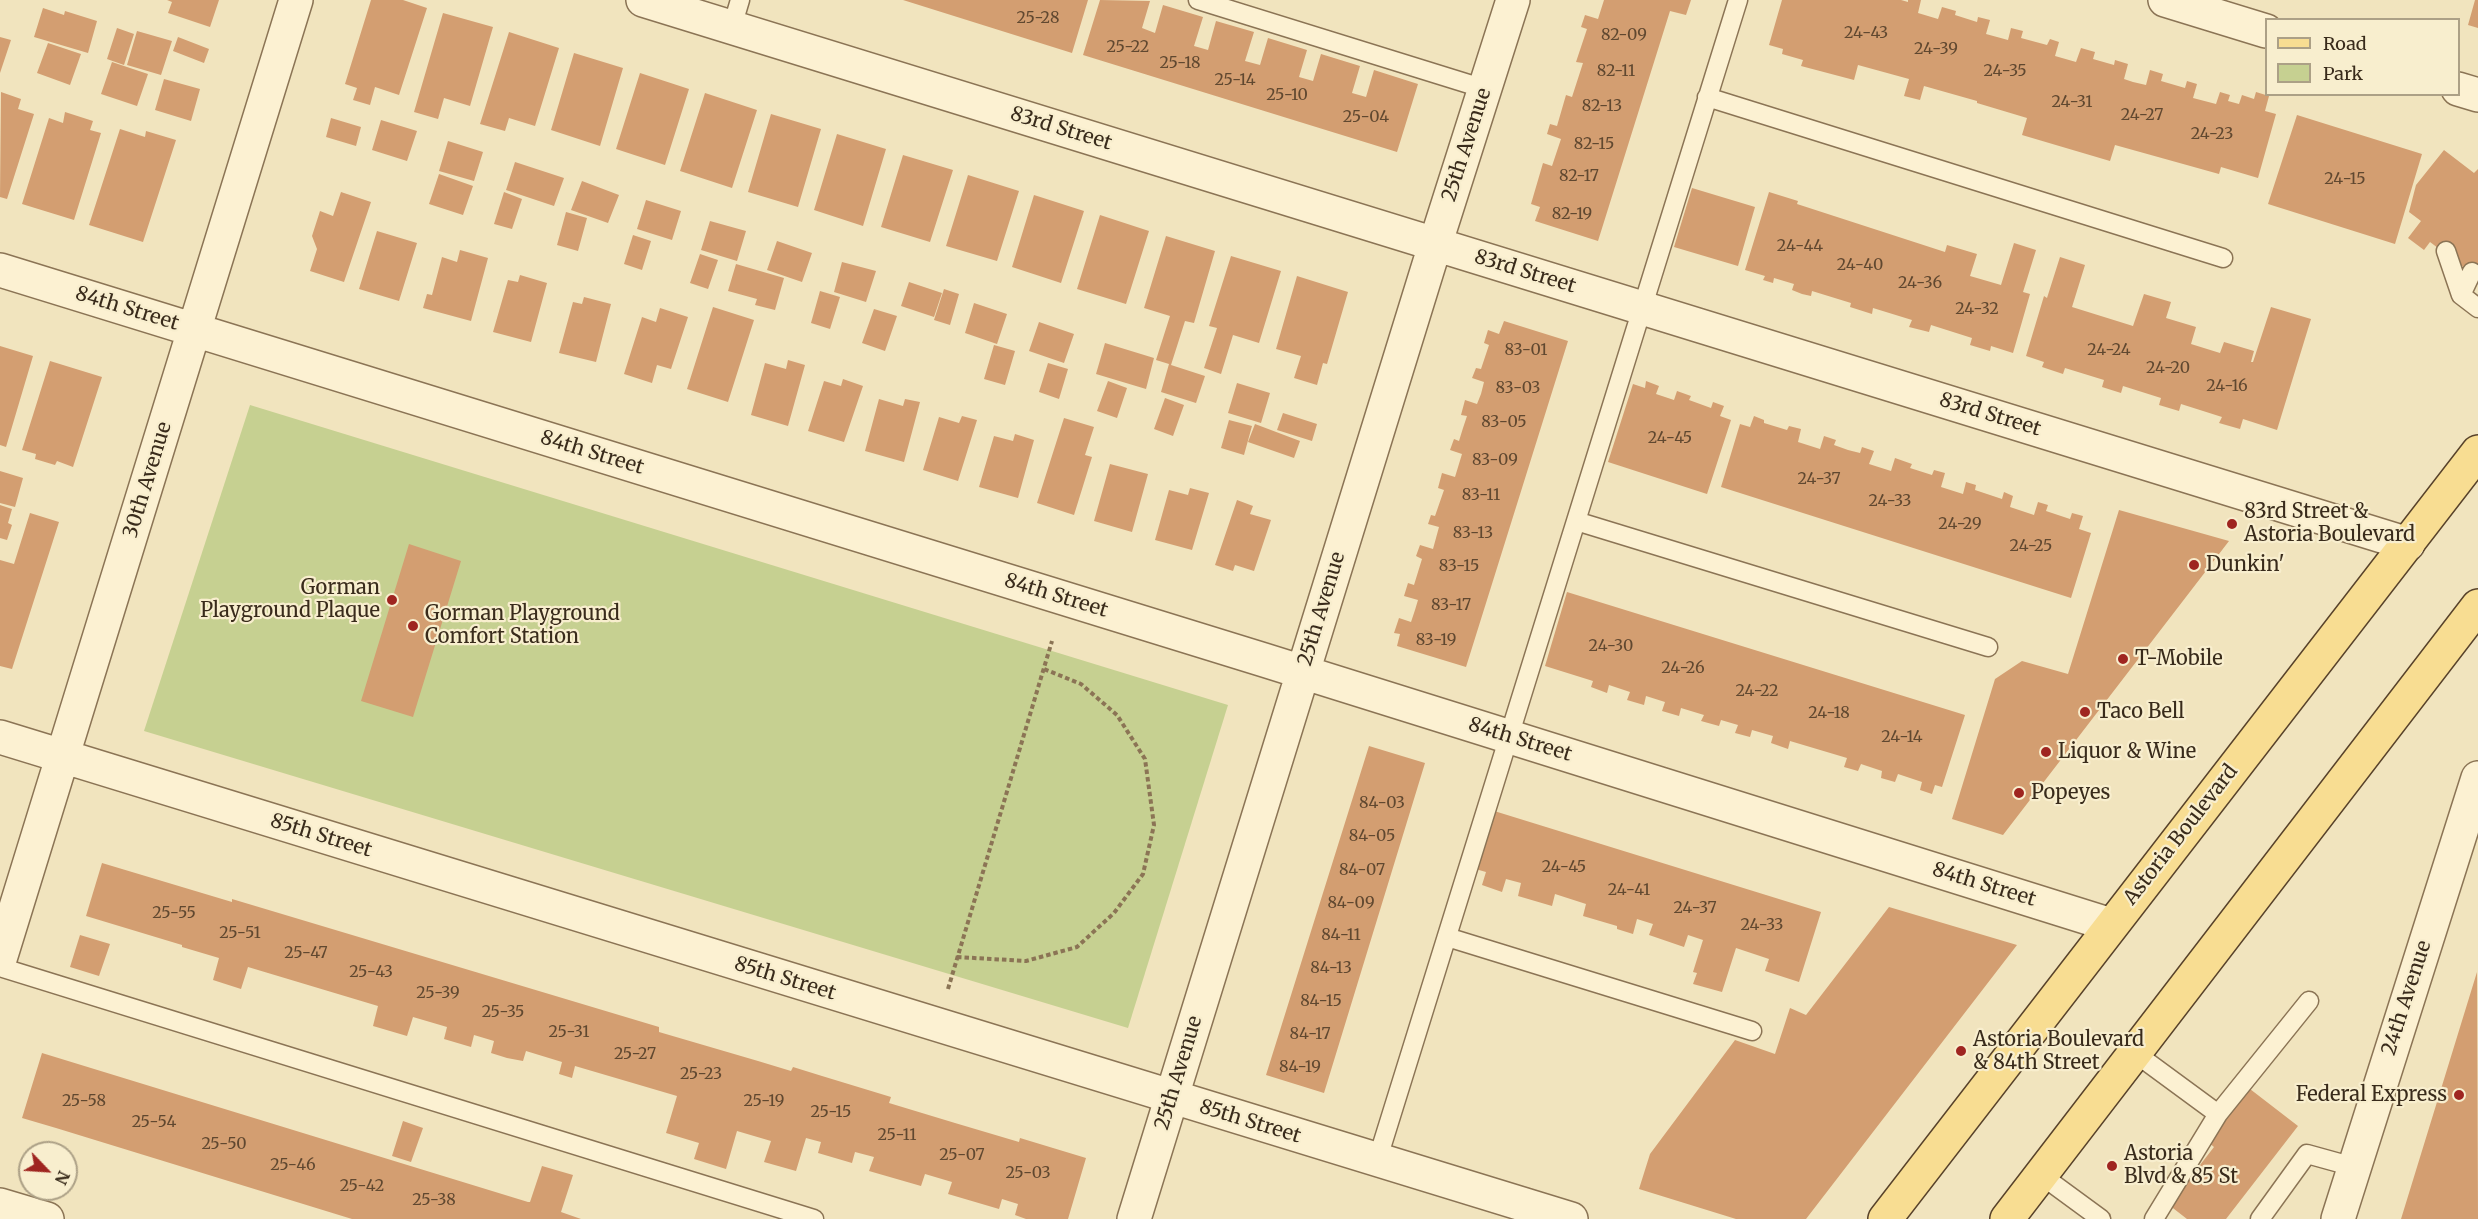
<!DOCTYPE html>
<style>
body{margin:0}
#map{position:relative;width:2478px;height:1219px;overflow:hidden;background:#f1e4be;font-family:Merriweather,serif}
canvas{display:block}
.legend{position:absolute;left:2265px;top:18px;width:195px;height:78px;box-sizing:border-box;background:#f8eece;border:2px solid #aca086;margin:0;padding:8px 10px;list-style:none;font-size:18px;color:#392b1b}
.legend li{display:flex;align-items:center;gap:12px;height:30px}
.legend b{width:30px;border:2px solid #aca086}
.north{position:absolute;left:18px;top:1141px;width:60px;height:60px;box-sizing:border-box;background:#f8eece;border:2px solid #aca086;border-radius:50%;rotate:115deg;font-size:16px;font-weight:700;line-height:24px;text-align:center;color:#392b1b}
.north::after{content:'';display:block;margin:auto;width:21px;height:27px;background:#9f2520;clip-path:polygon(50% 0,100% 100%,50% 72%,0 100%)}
</style>
<div id="map">
<canvas width="2478" height="1219"></canvas>
<ul class="legend">
<li><b style="height:8px;background:#f8dd92"></b>Road</li>
<li><b style="height:16px;background:#c6d091"></b>Park</li>
</ul>
<div class="north">N</div>
</div>
<script>
const c = document.querySelector('canvas').getContext('2d');
c.lineJoin = 'round';
function fill(path, color) {
  c.fillStyle = color;
  c.fill(path, 'evenodd');
}
function shape(rows) {
  const path = new Path2D();
  for (const r of rows) {
    path.moveTo(r[0], r[1]);
    for (let i = 2; i < r.length; i += 2) path.lineTo(r[i], r[i + 1]);
  }
  return path;
}
function stroke(path, color, width, dash) {
  c.strokeStyle = color;
  c.lineWidth = width;
  c.lineCap = dash ? 'butt' : 'round';
  c.setLineDash(dash || []);
  c.stroke(path);
}
function label(font, color, halo, rows, align = 'center') {
  c.font = font + ' Merriweather,serif';
  c.lineWidth = 4.5;
  c.setLineDash([]);
  c.textBaseline = 'middle';
  c.strokeStyle = halo;
  c.fillStyle = color;
  for (const [text, x, y, turn = 0] of rows) {
    c.save();
    c.translate(x, y);
    c.rotate((+turn || 0) * Math.PI / 180);
    c.textAlign = isNaN(turn) ? turn : align;
    if (halo) c.strokeText(text, 0, 0);
    c.fillText(text, 0, 0);
    c.restore();
  }
}
const green = shape([
 [250,405,1228,705,1128,1028,144,731]
]);
const building = shape([
 [167,0,219,0,210,27,168,13,172,2],
 [371,0,403,0,427,8,399,95,375,87,370,105,353,100,357,88,345,84],
 [903,0,1088,0,1072,53],
 [1100,0,1150,1,1142,28,1155,33,1163,5,1203,17,1194,46,1208,50,1216,21,1254,32,1245,61,1260,65,1268,38,1307,50,1299,77,1313,81,1321,54,1360,66,1352,93,1366,97,1374,70,1418,84,1397,152,1083,55],
 [1604,0,1691,0,1686,15,1670,11,1598,241,1535,221,1540,207,1531,204,1543,163,1552,166,1561,139,1547,134,1550,124,1557,126,1566,95,1572,97,1583,63,1576,62,1587,29,1581,27,1585,15,1598,19],
 [1782,0,1901,0,1908,2,1908,0,1921,0,1918,13,1938,19,1942,7,1956,11,1955,15,1977,22,1978,17,1990,20,1986,34,2008,40,2011,28,2023,31,2021,38,2047,45,2050,39,2059,42,2055,56,2076,62,2081,48,2095,52,2093,59,2114,65,2115,60,2128,64,2124,79,2133,82,2146,85,2150,70,2163,74,2161,81,2185,88,2187,81,2197,84,2193,98,2216,104,2220,92,2230,95,2228,101,2239,104,2242,95,2254,99,2256,92,2269,96,2265,111,2276,114,2258,178,2221,167,2219,174,2115,145,2110,161,2022,135,2027,118,1977,103,1977,101,1924,86,1920,100,1904,96,1909,79,1858,65,1854,80,1801,66,1803,60,1782,54,1783,49,1769,45],
 [2475,0,2478,0,2478,28,2468,25],
 [43,8,64,15,65,11,97,21,88,53,34,37],
 [443,13,493,27,470,106,444,98,438,119,414,112],
 [117,28,134,34,124,65,107,59],
 [137,31,172,41,161,75,127,65],
 [509,32,559,48,535,126,509,118,505,131,480,124],
 [0,37,11,40,0,73],
 [178,37,209,49,204,63,173,51],
 [48,43,81,54,70,85,37,73],
 [574,53,623,68,600,146,551,130],
 [112,62,148,74,137,106,101,94],
 [640,73,689,89,665,165,616,149],
 [164,79,200,89,191,121,155,110],
 [1,92,21,99,18,109,34,114,7,199,0,197],
 [705,93,757,110,732,188,680,171],
 [65,112,93,121,90,130,101,133,74,220,22,204,49,118,63,123],
 [771,114,821,129,798,207,748,192],
 [2297,115,2422,154,2395,244,2268,204],
 [331,118,361,127,356,146,326,137],
 [381,120,417,131,407,161,372,150],
 [120,129,145,137,146,131,176,140,143,242,89,225],
 [837,134,886,149,863,226,814,210],
 [448,141,483,152,474,181,439,171],
 [2444,150,2474,173,2478,169,2478,278,2430,242,2424,250,2408,238,2421,221,2409,212,2416,185],
 [903,155,953,170,930,242,881,227],
 [515,162,564,178,554,206,506,190],
 [439,174,473,186,463,215,429,204],
 [968,175,1019,191,997,261,946,246],
 [582,181,619,195,608,223,571,210],
 [1692,188,1755,207,1738,266,1674,247],
 [341,192,371,202,344,282,310,271,317,249,312,236,320,211,333,216],
 [504,192,522,199,512,229,494,224],
 [1769,192,1798,201,1797,204,1945,252,1947,245,1977,254,1970,276,2001,285,2014,243,2036,250,2023,292,2030,294,2013,353,1991,346,1990,351,1970,345,1972,338,1931,325,1929,332,1909,327,1912,320,1873,308,1872,314,1850,307,1851,303,1812,291,1811,296,1802,294,1792,290,1794,284,1774,278,1773,283,1763,280,1765,276,1745,270],
 [1034,195,1084,211,1061,283,1012,267],
 [646,200,681,211,672,240,637,229],
 [566,212,587,218,578,251,557,245],
 [1100,215,1149,231,1126,304,1077,289],
 [710,221,746,231,737,261,701,250],
 [377,231,417,243,399,301,359,289],
 [633,235,651,241,642,270,624,264],
 [1166,236,1215,251,1194,323,1185,321,1171,365,1205,376,1196,403,1161,392,1169,364,1156,360,1170,316,1144,308],
 [777,241,812,253,802,282,767,270],
 [460,250,488,258,471,321,423,308,427,294,432,295,442,257,457,262],
 [700,254,718,260,708,289,690,283],
 [1231,256,1281,271,1259,343,1233,335,1221,374,1204,368,1217,328,1209,326],
 [2060,257,2085,265,2072,307,2133,326,2144,294,2171,302,2166,318,2196,327,2191,344,2220,353,2224,342,2254,351,2251,362,2253,362,2271,307,2311,319,2277,430,2243,419,2240,429,2219,423,2222,417,2181,404,2179,411,2159,405,2161,398,2123,386,2121,393,2102,387,2104,380,2065,368,2063,374,2042,367,2044,362,2026,356,2044,296,2047,298],
 [842,262,876,271,866,302,834,292],
 [736,264,784,278,775,310,755,305,757,299,728,291],
 [520,275,547,283,531,342,493,332,508,280,518,282],
 [1297,276,1348,292,1327,364,1323,363,1317,385,1294,378,1301,356,1276,349],
 [909,282,942,293,934,317,901,306],
 [944,289,959,294,950,325,934,320],
 [820,291,840,297,830,329,811,323],
 [584,297,611,304,596,362,559,353,573,302,582,304],
 [974,303,1007,314,997,344,965,333],
 [713,307,754,320,728,402,687,389],
 [660,308,688,317,671,369,657,365,652,383,624,374,642,317,656,322],
 [874,309,897,316,885,351,862,343],
 [1504,321,1568,341,1466,667,1397,646,1400,634,1394,633,1399,618,1411,622,1415,610,1418,600,1404,596,1408,583,1414,585,1422,559,1416,556,1420,545,1433,549,1439,527,1428,524,1431,515,1435,516,1444,490,1438,488,1442,473,1455,477,1462,454,1450,450,1454,439,1459,441,1463,428,1467,416,1461,415,1465,400,1477,404,1481,394,1484,382,1472,378,1476,368,1481,369,1489,345,1484,343,1488,330,1499,334],
 [1039,322,1074,334,1064,363,1029,351],
 [1105,343,1154,358,1146,389,1096,374],
 [994,345,1015,351,1005,385,984,379],
 [0,346,33,356,6,447,0,445],
 [788,360,805,365,788,426,751,415,765,363,786,369],
 [50,361,102,377,73,467,57,461,55,465,35,459,36,454,22,450],
 [1048,363,1068,369,1059,399,1039,392],
 [843,379,863,386,844,442,808,431,824,381,841,386],
 [1108,381,1127,388,1117,418,1097,411],
 [1646,381,1659,386,1656,394,1674,400,1677,391,1691,396,1689,400,1711,408,1713,402,1724,406,1720,416,1731,420,1707,494,1608,462,1633,384,1645,388],
 [1237,383,1270,393,1261,423,1228,413],
 [1165,398,1184,405,1173,436,1154,429],
 [879,399,903,406,905,399,920,402,904,462,865,451],
 [1283,413,1317,424,1312,441,1277,430],
 [962,416,977,420,958,481,923,470,939,417,959,423],
 [1754,416,1764,420,1764,423,1787,430,1789,426,1801,429,1798,442,1820,449,1824,436,1836,440,1834,445,1848,450,1860,453,1862,447,1874,451,1869,464,1891,471,1895,458,1912,464,1910,468,1932,475,1934,470,1945,473,1941,487,1963,494,1966,482,1976,485,1975,490,2002,499,2004,492,2013,496,2010,507,2034,515,2038,502,2048,505,2046,511,2070,519,2072,513,2083,516,2079,529,2091,533,2071,598,1721,487,1740,424,1750,427],
 [1064,418,1094,427,1085,455,1092,457,1074,515,1037,503],
 [1229,420,1252,426,1244,455,1221,448],
 [1255,424,1300,441,1294,458,1248,442],
 [1015,434,1034,440,1018,498,979,487,994,436,1013,441],
 [1110,464,1148,474,1132,532,1094,521],
 [0,471,23,478,15,507,0,503],
 [1190,488,1209,493,1192,550,1155,540,1169,490,1188,495],
 [1237,500,1253,506,1250,514,1271,520,1254,571,1235,565,1233,571,1215,565],
 [0,505,12,509,8,523,12,525,7,540,0,538],
 [2119,510,2229,541,2003,835,1952,819,1995,679,2022,661,2068,674],
 [30,513,59,522,12,669,0,666,0,560,14,564],
 [409,544,461,561,413,717,361,701],
 [1567,592,1965,715,1942,787,1935,785,1932,794,1920,790,1922,782,1898,774,1895,782,1881,778,1882,771,1861,764,1858,771,1844,767,1847,758,1790,741,1788,749,1771,743,1773,736,1752,730,1750,737,1735,733,1738,725,1721,720,1719,726,1701,721,1704,715,1681,708,1679,716,1662,711,1665,702,1646,696,1644,705,1627,700,1630,692,1609,685,1607,693,1591,687,1593,681,1545,666],
 [1369,746,1425,763,1324,1093,1266,1075],
 [1491,810,1821,912,1799,982,1765,971,1769,959,1736,948,1722,992,1693,984,1697,973,1693,972,1703,940,1688,935,1684,947,1649,935,1653,924,1637,919,1633,934,1617,929,1617,926,1583,916,1586,904,1555,894,1552,906,1518,896,1521,883,1506,879,1502,892,1482,885,1486,872,1472,868],
 [102,863,232,902,232,899,659,1027,659,1032,758,1061,791,1071,793,1067,822,1076,891,1097,889,1103,955,1123,1019,1142,1020,1138,1086,1158,1068,1219,1026,1219,1015,1215,1018,1204,1002,1199,999,1209,948,1194,952,1182,925,1174,921,1186,869,1171,874,1157,855,1152,852,1163,818,1153,821,1142,806,1138,796,1171,764,1162,771,1141,737,1131,726,1169,694,1159,699,1143,666,1133,677,1096,575,1066,572,1078,559,1074,562,1062,526,1051,523,1061,507,1058,491,1053,494,1041,474,1035,471,1047,444,1039,447,1027,413,1017,407,1036,373,1026,378,1006,248,967,241,989,213,980,219,958,182,947,182,945,86,916],
 [1889,907,2017,945,1806,1219,1736,1219,1639,1189,1650,1154,1735,1040,1775,1054,1790,1008,1806,1015],
 [80,935,110,944,99,976,70,967],
 [2477,972,2478,1219,2401,1219],
 [42,1053,528,1202,530,1202,542,1166,573,1175,561,1212,581,1219,352,1219,56,1128,22,1118],
 [2250,1089,2298,1126,2226,1219,2187,1219,2169,1205,2214,1147,2208,1142],
 [403,1121,423,1128,411,1162,392,1156]
]);
const path = shape([
 [957,957,1026,961,1077,947,1114,913,1143,874,1154,825,1145,759,1117,715,1081,684,1044,669],
 [948,989,1052,641]
]);
const service = shape([
 [1198,0,1485,89],
 [732,27,740,0],
 [1707,97,2223,258],
 [2446,251,2461,295],
 [2472,272,2461,295,2478,308],
 [1576,521,1988,647],
 [1447,937,1752,1031],
 [0,967,814,1219],
 [2135,1053,2218,1114],
 [1377,1161,1738,0],
 [2041,1175,2101,1219],
 [2154,1219,2218,1114,2309,1001],
 [2260,1219,2307,1154,2354,1167]
]);
const minor = shape([
 [643,0,2408,544],
 [0,270,1264,660,2111,925],
 [0,737,1571,1219],
 [0,959,296,0],
 [0,1205,47,1219],
 [1134,1219,1435,245,1513,0],
 [2338,1219,2478,778]
]);
const tertiary = shape([
 [2165,0,2266,31],
 [2458,89,2478,95]
]);
const primary = shape([
 [1885,1219,2478,452],
 [2007,1219,2478,606]
]);
const markers = [
 [2232,524,6,"#9f2520"],
 [2194,565,6,"#9f2520"],
 [392,600,6,"#9f2520"],
 [413,626,6,"#9f2520"],
 [2123,659,6,"#9f2520"],
 [2085,712,6,"#9f2520"],
 [2046,752,6,"#9f2520"],
 [2019,793,6,"#9f2520"],
 [1961,1051,6,"#9f2520"],
 [2459,1095,6,"#9f2520"],
 [2112,1166,6,"#9f2520"]
];
const numberNames = [
 ["25-28",1038,18],
 ["24-43",1866,33],
 ["82-09",1624,35],
 ["25-22",1128,47],
 ["24-39",1936,49],
 ["25-18",1180,63],
 ["82-11",1616,71],
 ["24-35",2005,71],
 ["25-14",1235,80],
 ["25-10",1287,95],
 ["24-31",2072,102],
 ["82-13",1602,106],
 ["24-27",2142,115],
 ["25-04",1366,117],
 ["24-23",2212,134],
 ["82-15",1594,144],
 ["82-17",1579,176],
 ["24-15",2345,179],
 ["82-19",1572,214],
 ["24-44",1800,246],
 ["24-40",1860,265],
 ["24-36",1920,283],
 ["24-32",1977,309],
 ["83-01",1526,350],
 ["24-24",2109,350],
 ["24-20",2168,368],
 ["24-16",2227,386],
 ["83-03",1518,388],
 ["83-05",1504,422],
 ["24-45",1670,438],
 ["83-09",1495,460],
 ["24-37",1819,479],
 ["83-11",1481,495],
 ["24-33",1890,501],
 ["24-29",1960,524],
 ["83-13",1473,533],
 ["24-25",2031,546],
 ["83-15",1459,566],
 ["83-17",1451,605],
 ["83-19",1436,640],
 ["24-30",1611,646],
 ["24-26",1683,668],
 ["24-22",1757,691],
 ["24-18",1829,713],
 ["24-14",1902,737],
 ["84-03",1382,803],
 ["84-05",1372,836],
 ["24-45",1564,867],
 ["84-07",1362,870],
 ["24-41",1629,890],
 ["84-09",1351,903],
 ["24-37",1695,908],
 ["25-55",174,913],
 ["24-33",1762,925],
 ["25-51",240,933],
 ["84-11",1341,935],
 ["25-47",306,953],
 ["84-13",1331,968],
 ["25-43",371,972],
 ["25-39",438,993],
 ["84-15",1321,1001],
 ["25-35",503,1012],
 ["25-31",569,1032],
 ["84-17",1310,1034],
 ["25-27",635,1054],
 ["84-19",1300,1067],
 ["25-23",701,1074],
 ["25-58",84,1101],
 ["25-19",764,1101],
 ["25-15",831,1112],
 ["25-54",154,1122],
 ["25-11",897,1135],
 ["25-50",224,1144],
 ["25-07",962,1155],
 ["25-46",293,1165],
 ["25-03",1028,1173],
 ["25-42",362,1186],
 ["25-38",434,1200]
];
const streetNames = [
 ["83rd Street",1061,129,17],
 ["25th Avenue",1467,145,-72],
 ["83rd Street",1525,272,17],
 ["84th Street",127,309,17],
 ["83rd Street",1990,415,17],
 ["84th Street",592,453,17],
 ["30th Avenue",148,480,-73],
 ["84th Street",1056,596,17],
 ["25th Avenue",1322,609,-73],
 ["84th Street",1520,740,17],
 ["Astoria Boulevard",2181,835,-52],
 ["85th Street",321,836,17],
 ["84th Street",1984,885,17],
 ["85th Street",785,979,17],
 ["24th Avenue",2407,998,-72],
 ["25th Avenue",1179,1073,-73],
 ["85th Street",1250,1122,17]
];
const poiNames = [
 ["83rd Street &",2244,512],
 ["Astoria Boulevard",2244,535],
 ["Dunkin'",2206,565],
 ["Gorman",380,588,"right"],
 ["Playground Plaque",380,611,"right"],
 ["Gorman Playground",425,614],
 ["Comfort Station",425,637],
 ["T-Mobile",2135,659],
 ["Taco Bell",2097,712],
 ["Liquor & Wine",2058,752],
 ["Popeyes",2031,793],
 ["Astoria Boulevard",1973,1040],
 ["& 84th Street",1973,1063],
 ["Federal Express",2447,1095,"right"],
 ["Astoria",2124,1154],
 ["Blvd & 85 St",2124,1177]
];
fill(green, '#c6d091');
fill(building, '#d39e71');
stroke(service, '#8b7455', 21);
stroke(minor, '#8b7455', 36);
stroke(tertiary, '#8b7455', 36);
stroke(primary, '#58422a', 36);
stroke(path, '#8b7455', 4, [4.5, 3]);
stroke(service, '#fcf1d2', 18);
stroke(minor, '#fcf1d2', 33);
stroke(tertiary, '#fcf1d2', 33);
stroke(primary, '#f8dd92', 33);
for (const [x, y, r, color] of markers) {
  const dot = new Path2D();
  dot.arc(x, y, r, 0, 2 * Math.PI);
  c.fillStyle = color;
  c.fill(dot);
  stroke(dot, '#f8eece', 2);
}
label('16px', '#604830', null, numberNames);
label('20px', '#392b1b', '#f8eece', streetNames);
label('20px', '#392b1b', '#f8eece', poiNames, 'left');
</script>
